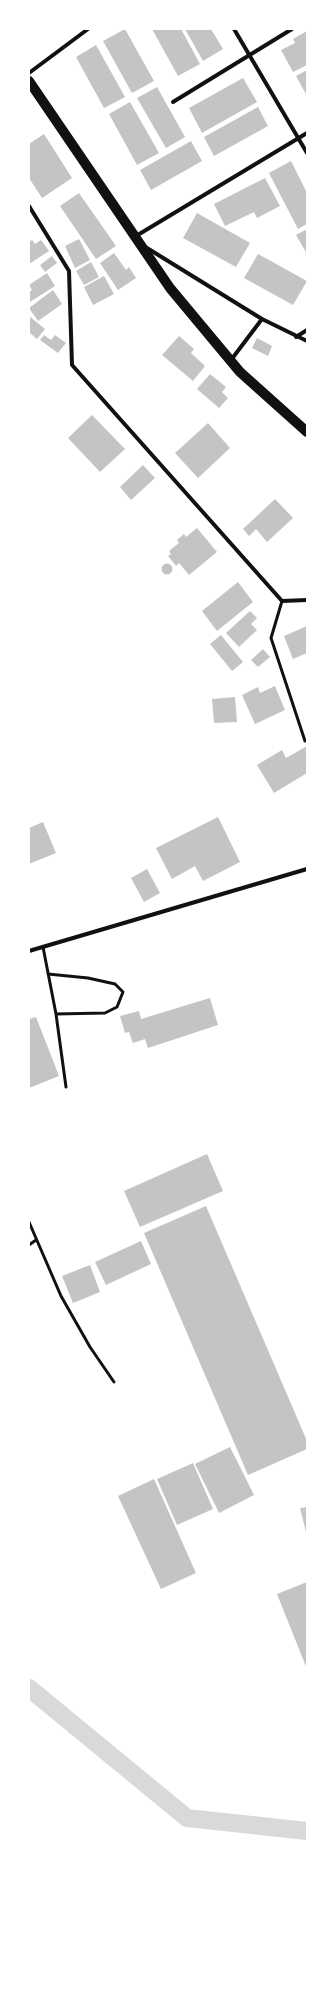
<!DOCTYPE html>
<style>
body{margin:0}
#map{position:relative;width:336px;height:2005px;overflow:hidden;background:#fff;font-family:Rubik,sans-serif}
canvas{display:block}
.frame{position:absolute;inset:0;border:30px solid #fff;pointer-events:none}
</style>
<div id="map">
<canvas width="336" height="2005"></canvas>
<div class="frame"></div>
</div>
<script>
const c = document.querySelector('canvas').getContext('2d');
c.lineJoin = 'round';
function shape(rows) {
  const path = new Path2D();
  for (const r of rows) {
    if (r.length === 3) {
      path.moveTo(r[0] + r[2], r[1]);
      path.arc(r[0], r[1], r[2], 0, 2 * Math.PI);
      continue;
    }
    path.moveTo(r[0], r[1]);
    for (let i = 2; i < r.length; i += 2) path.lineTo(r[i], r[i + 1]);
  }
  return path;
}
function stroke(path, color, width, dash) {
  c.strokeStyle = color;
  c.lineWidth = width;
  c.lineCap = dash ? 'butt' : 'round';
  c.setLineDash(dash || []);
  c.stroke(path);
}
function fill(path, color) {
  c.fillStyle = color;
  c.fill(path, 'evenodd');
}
const canal = shape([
 [29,1688,187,1818,307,1831]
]);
const building = shape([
 [125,29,154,81,132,93,103,41],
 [152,29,181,29,200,64,178,76],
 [185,29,211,29,223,49,203,61],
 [307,31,307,65,293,72,281,50,295,43,293,39],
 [96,45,125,97,104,108,76,57],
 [307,70,307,96,296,76],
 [243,78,257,102,202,133,189,108],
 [157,87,185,137,166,148,137,98],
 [130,102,159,153,137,165,109,114],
 [258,107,268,126,214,156,204,137],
 [44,134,72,178,42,198,29,178,29,144],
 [191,141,202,161,151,190,140,170],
 [291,161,307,193,307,224,298,229,269,173],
 [265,178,280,206,257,218,254,212,225,226,214,204],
 [79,193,116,246,96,259,60,206],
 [197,213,250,243,236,267,183,238],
 [307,229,307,254,296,235],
 [79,239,90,260,75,268,65,246],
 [32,240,35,244,41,240,49,251,29,264,29,242],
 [114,253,126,270,129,267,136,278,118,290,100,263],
 [258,254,307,281,293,305,244,278],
 [52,256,57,263,45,272,40,265],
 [91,262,99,277,84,285,76,271],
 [47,273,55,286,30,302,29,292,32,290,29,285],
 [104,276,114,294,93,305,84,287],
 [53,290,62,304,38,321,29,308],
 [29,316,45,329,37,339,29,332],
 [44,335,51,340,55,335,66,343,58,353,40,340],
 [179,336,194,349,191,353,205,366,193,381,162,355],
 [257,338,272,346,268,356,252,348],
 [210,374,226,387,222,392,228,398,219,408,197,389],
 [92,415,125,449,100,472,68,438],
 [208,423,230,448,198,478,175,453],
 [143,465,155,478,131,500,120,487],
 [275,499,293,518,267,542,256,529,249,536,243,529],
 [197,528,217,552,189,575,179,563,176,566,168,556,171,554,169,551,179,543,177,540,184,534,186,537],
 [167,569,5.5],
 [238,582,253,602,217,631,202,611],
 [250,611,257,618,251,624,257,630,239,647,226,633],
 [307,626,307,653,293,659,284,636],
 [221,635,243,662,232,671,210,644],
 [263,649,270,657,258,667,251,660],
 [275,686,285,710,255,724,242,695,258,687,260,693],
 [235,697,237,722,214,723,212,699],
 [307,746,307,773,274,793,257,765,282,750,286,758],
 [218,817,240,862,203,881,195,866,172,879,156,848],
 [43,822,56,853,29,864,29,828],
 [147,869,160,893,144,902,131,878],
 [210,998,218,1025,148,1048,145,1039,133,1043,129,1032,125,1033,120,1016,139,1011,141,1019],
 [36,1017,59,1076,29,1088,29,1019],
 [207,1154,223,1191,140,1227,124,1191],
 [206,1206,307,1441,307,1449,248,1475,144,1233],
 [141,1241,151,1264,106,1285,95,1262],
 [90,1265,100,1292,73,1303,62,1276],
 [230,1447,254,1495,219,1513,195,1464],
 [193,1463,213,1509,177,1525,157,1479],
 [154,1479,196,1573,161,1589,118,1496],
 [307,1507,307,1532,306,1532,300,1508],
 [307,1582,307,1669,277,1594]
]);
const service = shape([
 [282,601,271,638,305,741],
 [43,947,56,1014,66,1087],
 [48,974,88,978,115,984,123,992,117,1007,105,1013,56,1014],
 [29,1222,61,1296,90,1347,114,1382],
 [29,1245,36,1240]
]);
const minor = shape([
 [234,29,307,153],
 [29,73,88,29],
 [173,102,292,29],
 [29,206,69,271,72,365,282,601,307,600],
 [136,236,307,133],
 [147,248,262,319,307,341],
 [296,337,307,330],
 [231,360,262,319],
 [29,951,307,869]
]);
const primary = shape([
 [29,81,170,288,240,372,307,432]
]);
stroke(canal, '#d9d9d9', 18);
fill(building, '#c4c4c4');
stroke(service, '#111', 3);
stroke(minor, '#111', 4);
stroke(primary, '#111', 10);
</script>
